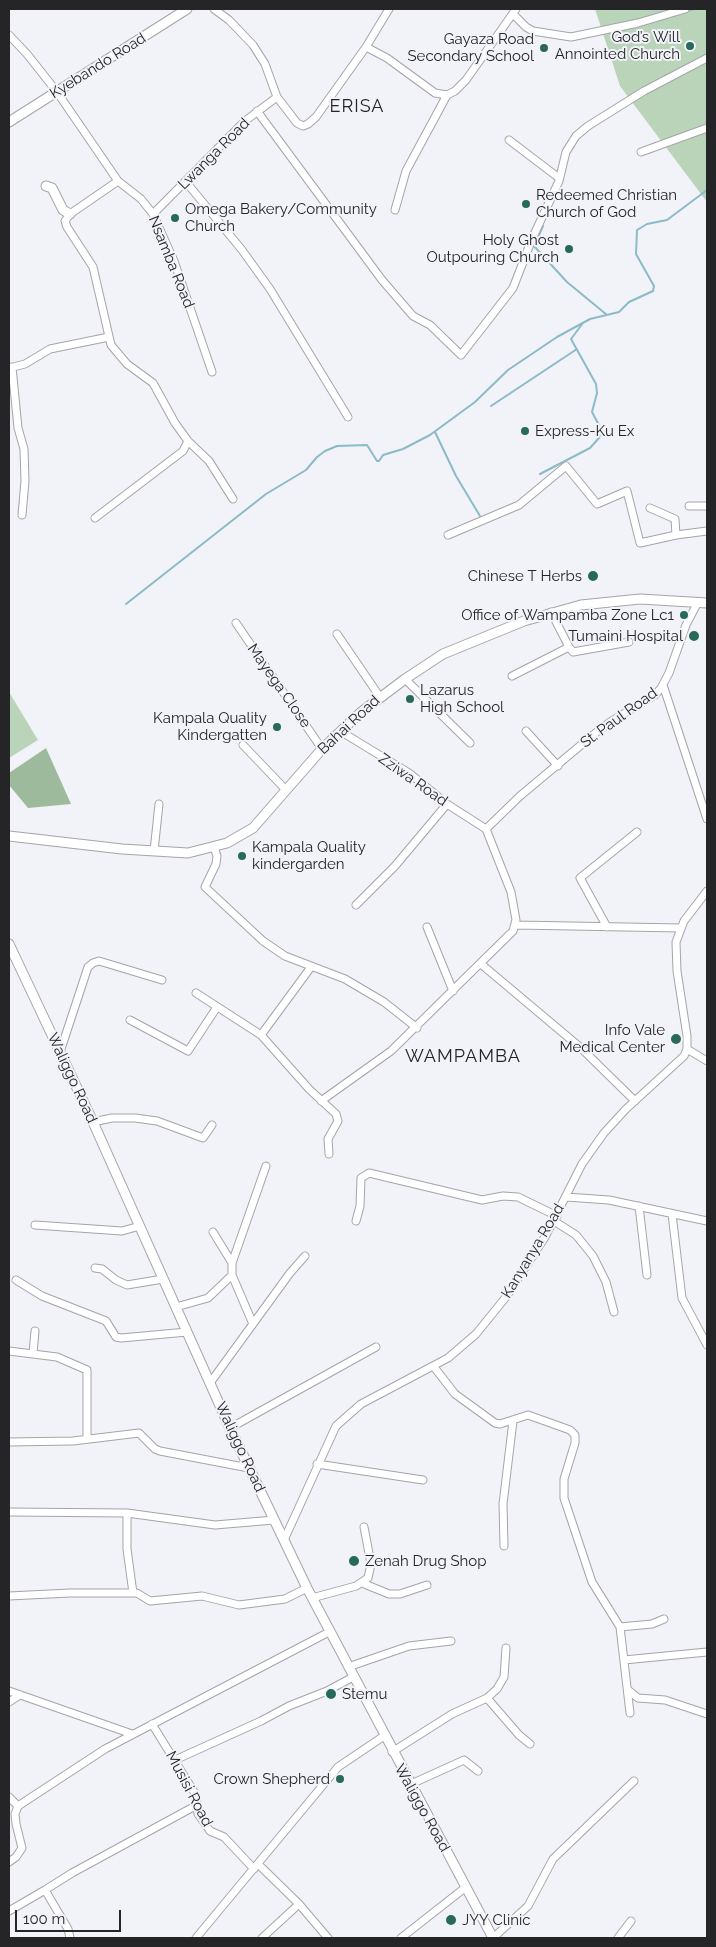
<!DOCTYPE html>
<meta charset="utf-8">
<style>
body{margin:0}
#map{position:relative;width:716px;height:1947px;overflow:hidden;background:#f2f2f9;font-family:Raleway,sans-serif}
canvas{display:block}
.frame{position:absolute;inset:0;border:10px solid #252527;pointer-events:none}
.scale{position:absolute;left:15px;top:1910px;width:106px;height:22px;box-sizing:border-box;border:2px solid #252527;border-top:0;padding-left:6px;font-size:15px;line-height:18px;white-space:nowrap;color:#252527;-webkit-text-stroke:4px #f2f2f9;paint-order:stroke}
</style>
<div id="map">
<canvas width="716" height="1947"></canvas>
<div class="frame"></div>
<div class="scale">100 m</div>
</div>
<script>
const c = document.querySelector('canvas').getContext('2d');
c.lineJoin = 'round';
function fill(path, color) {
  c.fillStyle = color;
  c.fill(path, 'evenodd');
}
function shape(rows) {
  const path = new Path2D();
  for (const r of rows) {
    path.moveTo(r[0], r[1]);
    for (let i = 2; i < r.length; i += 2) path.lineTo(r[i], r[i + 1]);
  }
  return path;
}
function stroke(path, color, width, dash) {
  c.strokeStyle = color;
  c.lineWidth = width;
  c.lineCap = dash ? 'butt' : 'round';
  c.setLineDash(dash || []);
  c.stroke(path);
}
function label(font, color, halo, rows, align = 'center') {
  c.font = font + ' Raleway,sans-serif';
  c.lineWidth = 4;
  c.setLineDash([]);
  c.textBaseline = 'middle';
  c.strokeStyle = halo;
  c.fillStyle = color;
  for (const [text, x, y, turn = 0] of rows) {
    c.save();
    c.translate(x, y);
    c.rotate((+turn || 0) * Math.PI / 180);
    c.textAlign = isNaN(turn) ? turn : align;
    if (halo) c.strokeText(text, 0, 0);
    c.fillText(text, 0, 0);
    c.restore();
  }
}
const green = shape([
 [595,9,707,9,707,202,620,86],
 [9,692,38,740,9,758]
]);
const forest = shape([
 [46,748,71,804,28,808,9,785,9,773]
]);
const stream = shape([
 [687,11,694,9],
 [543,226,534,246,567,282,607,315],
 [491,406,577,349],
 [435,432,456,476,480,516],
 [540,474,590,448,599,438,601,429,592,412,597,393,596,384,571,339,583,323],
 [126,604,266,494,306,470,317,457,325,451,337,446,367,445,377,461,379,461,383,455,403,449,430,435,475,402,508,370,557,337,590,319,619,312,629,302,653,291,654,286,636,254,637,230,647,224,667,220,707,190]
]);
const minor = shape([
 [214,9,229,20,253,45,265,64,277,97,297,123,303,126,308,124,316,117,366,47,389,9],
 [513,14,526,27,533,31,571,37,638,23,685,9],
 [9,35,27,54,57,92,118,181,141,199,153,214,174,261,212,372],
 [366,47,387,58,435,93,447,95,455,91,466,80,516,9],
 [257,111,382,280,413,316,430,325,461,355,513,288,532,239,559,181,566,152,576,136,588,126,644,91,707,58],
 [509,140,559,178],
 [641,152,707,128],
 [118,181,70,214,65,221,67,227,93,267,111,345,127,364,153,383,175,423,188,441,209,461,233,499],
 [186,182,242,250,270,289,348,417],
 [395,210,406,171,447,95],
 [153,214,245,121,277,97],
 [12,367,18,428,24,449,25,481,22,515],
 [9,368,25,364,50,349,109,337],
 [689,506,707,506],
 [650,508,675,519,676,535],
 [95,518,183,451,188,441],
 [448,535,519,505,566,466,597,504,627,491,640,543,676,535,707,531],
 [236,623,322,749],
 [337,634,380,697],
 [569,647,573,652,629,642],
 [512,676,569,647,551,612],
 [405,679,470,743],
 [663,685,707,819],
 [340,731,409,773,447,804,486,829],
 [526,731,558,766],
 [243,745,286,790],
 [486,829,520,796,593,735,610,722,655,695,661,688,669,673,686,625,697,604],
 [214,847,217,856,216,864,205,887,263,941,285,956,345,979,384,1002,417,1028],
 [154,851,159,804],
 [356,905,395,866,447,804],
 [516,925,680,928],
 [427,927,453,991],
 [607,927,580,878,637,832],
 [481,964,581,1048,635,1101],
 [196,993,261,1035,309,1089,336,1114,338,1121,328,1139,329,1154],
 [130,1020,188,1051,217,1007],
 [261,1035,311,967],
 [687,1049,707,1061],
 [60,1052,88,967,93,963,99,961,162,980],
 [321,1101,391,1051,513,931,516,920,511,892,486,829],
 [93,1122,112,1118,135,1118,157,1121,203,1138,212,1125],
 [566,1197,609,1200,707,1221],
 [639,1206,647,1275],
 [672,1214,682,1298,707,1345],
 [356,1221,360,1206,361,1178,369,1173,482,1200,503,1196,518,1197,557,1216],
 [554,1221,576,1235,593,1256,606,1282,614,1312],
 [35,1225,122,1231,140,1226],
 [213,1232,232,1263],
 [95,1268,102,1269,116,1280,127,1285,163,1279],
 [16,1280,42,1296,106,1321,116,1337,121,1338,187,1332],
 [176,1307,208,1298,232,1275],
 [253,1324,232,1275,232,1263,266,1166],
 [9,1351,57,1357,87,1370,87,1439],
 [33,1353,35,1331],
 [434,1367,455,1394,495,1423,500,1424,528,1415,570,1430,575,1435,575,1443,564,1479,564,1498,592,1582,620,1627,630,1713],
 [210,1383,290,1273,305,1256],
 [230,1428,376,1347],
 [9,1442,73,1441,139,1433,155,1449,160,1451,249,1468],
 [317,1464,423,1480],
 [9,1512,127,1513,215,1525,274,1520],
 [127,1513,127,1549,133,1593],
 [284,1540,336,1426,361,1404,448,1358,476,1334,506,1297,545,1237,582,1164,604,1133,626,1109,684,1056,687,1049,687,1036,677,971,676,942,684,921,707,891],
 [504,1546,503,1504,513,1421],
 [362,1583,389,1594,400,1594,427,1585],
 [9,1596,70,1593,137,1593,150,1601,202,1596,239,1605,285,1599,307,1588],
 [312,1598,356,1586,368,1578,371,1564,364,1527],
 [620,1627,652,1624,664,1619],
 [624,1660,707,1652],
 [348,1667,409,1646,451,1641],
 [628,1690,638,1698,665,1700,707,1714],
 [9,1691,132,1734],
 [487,1698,519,1735,530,1744],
 [9,1702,20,1695],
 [152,1724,196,1795,198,1814,210,1831,224,1837,254,1869],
 [392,1752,452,1714,487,1698,497,1689,504,1677,506,1648],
 [175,1760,261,1721,289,1706,327,1691,353,1677],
 [409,1785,464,1760,478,1771],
 [9,1797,18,1806],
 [9,1862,16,1857,22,1848,16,1824,15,1814,18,1806,105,1749,329,1632],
 [258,1864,299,1904,328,1938],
 [9,1911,45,1890],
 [70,1938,68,1929,45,1890,72,1873,197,1805],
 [196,1938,338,1767,384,1736],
 [262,1938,299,1904],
 [401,1938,466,1887],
 [493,1938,528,1906,553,1859,634,1781],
 [618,1938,631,1921]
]);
const tertiary = shape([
 [9,122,187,9],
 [46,186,52,188,63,210,70,214],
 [9,836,122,849,188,853,227,843,253,828,322,749,360,713,405,679,443,654,524,621,581,605,640,599,707,603],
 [9,944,93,1122,230,1428,307,1588,493,1938]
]);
const markers = [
 [690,46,5,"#286a59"],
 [544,48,5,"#286a59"],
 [526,204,5,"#286a59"],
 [175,218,5,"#286a59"],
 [569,249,5,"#286a59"],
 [525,431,5,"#286a59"],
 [593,576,6,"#286a59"],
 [684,615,5,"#286a59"],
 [694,636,6,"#286a59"],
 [410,699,5,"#286a59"],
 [277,727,5,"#286a59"],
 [242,856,5,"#286a59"],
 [676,1039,6,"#286a59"],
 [354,1561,6,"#286a59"],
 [331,1694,6,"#286a59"],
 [340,1779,5,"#286a59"],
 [451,1920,6,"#286a59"]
];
const poiNames = [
 ["God’s Will",680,37],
 ["Annointed Church",680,54],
 ["Gayaza Road",534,39],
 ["Secondary School",534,56],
 ["Redeemed Christian",536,195,"left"],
 ["Church of God",536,212,"left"],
 ["Omega Bakery/Community",185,209,"left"],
 ["Church",185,226,"left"],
 ["Holy Ghost",559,240],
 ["Outpouring Church",559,257],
 ["Express-Ku Ex",535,431,"left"],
 ["Chinese T Herbs",582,576],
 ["Office of Wampamba Zone Lc1",674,615],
 ["Tumaini Hospital",683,636],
 ["Lazarus",420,690,"left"],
 ["High School",420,707,"left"],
 ["Kampala Quality",267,718],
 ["Kindergatten",267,735],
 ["Kampala Quality",252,847,"left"],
 ["kindergarden",252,864,"left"],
 ["Info Vale",665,1030],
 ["Medical Center",665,1047],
 ["Zenah Drug Shop",365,1561,"left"],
 ["Stemu",342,1694,"left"],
 ["Crown Shepherd",330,1779],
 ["JYY Clinic",462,1920,"left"]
];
const streetNames = [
 ["Kyebando Road",98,66,-32],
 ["Lwanga Road",214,154,-45],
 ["Nsamba Road",171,262,68],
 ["Mayega Close",279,686,55],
 ["St. Paul Road",619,718,-36],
 ["Bahai Road",349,725,-43],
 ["Zziwa Road",413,780,35],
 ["Waliggo Road",72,1078,65],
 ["Kanyanya Road",533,1251,-59],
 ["Waliggo Road",240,1447,65],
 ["Musisi Road",189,1789,62],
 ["Waliggo Road",422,1808,61]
];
const quarterNames = [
 ["ERISA",357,107],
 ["WAMPAMBA",463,1057]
];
fill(green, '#bad4b9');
fill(forest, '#9dba9c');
stroke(stream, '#8cbbc8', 2);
stroke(minor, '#a4a4aa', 9);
stroke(tertiary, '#a4a4aa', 11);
stroke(minor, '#fff', 7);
stroke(tertiary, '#fff', 9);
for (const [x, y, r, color] of markers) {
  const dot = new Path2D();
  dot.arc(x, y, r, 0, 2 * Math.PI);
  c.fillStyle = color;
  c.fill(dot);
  stroke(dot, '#f2f2f9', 2);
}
label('15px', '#252527', '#f2f2f9', poiNames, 'right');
label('15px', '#252527', '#f2f2f9', streetNames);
c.letterSpacing = '1px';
label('18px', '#252527', '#f2f2f9', quarterNames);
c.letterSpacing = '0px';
</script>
